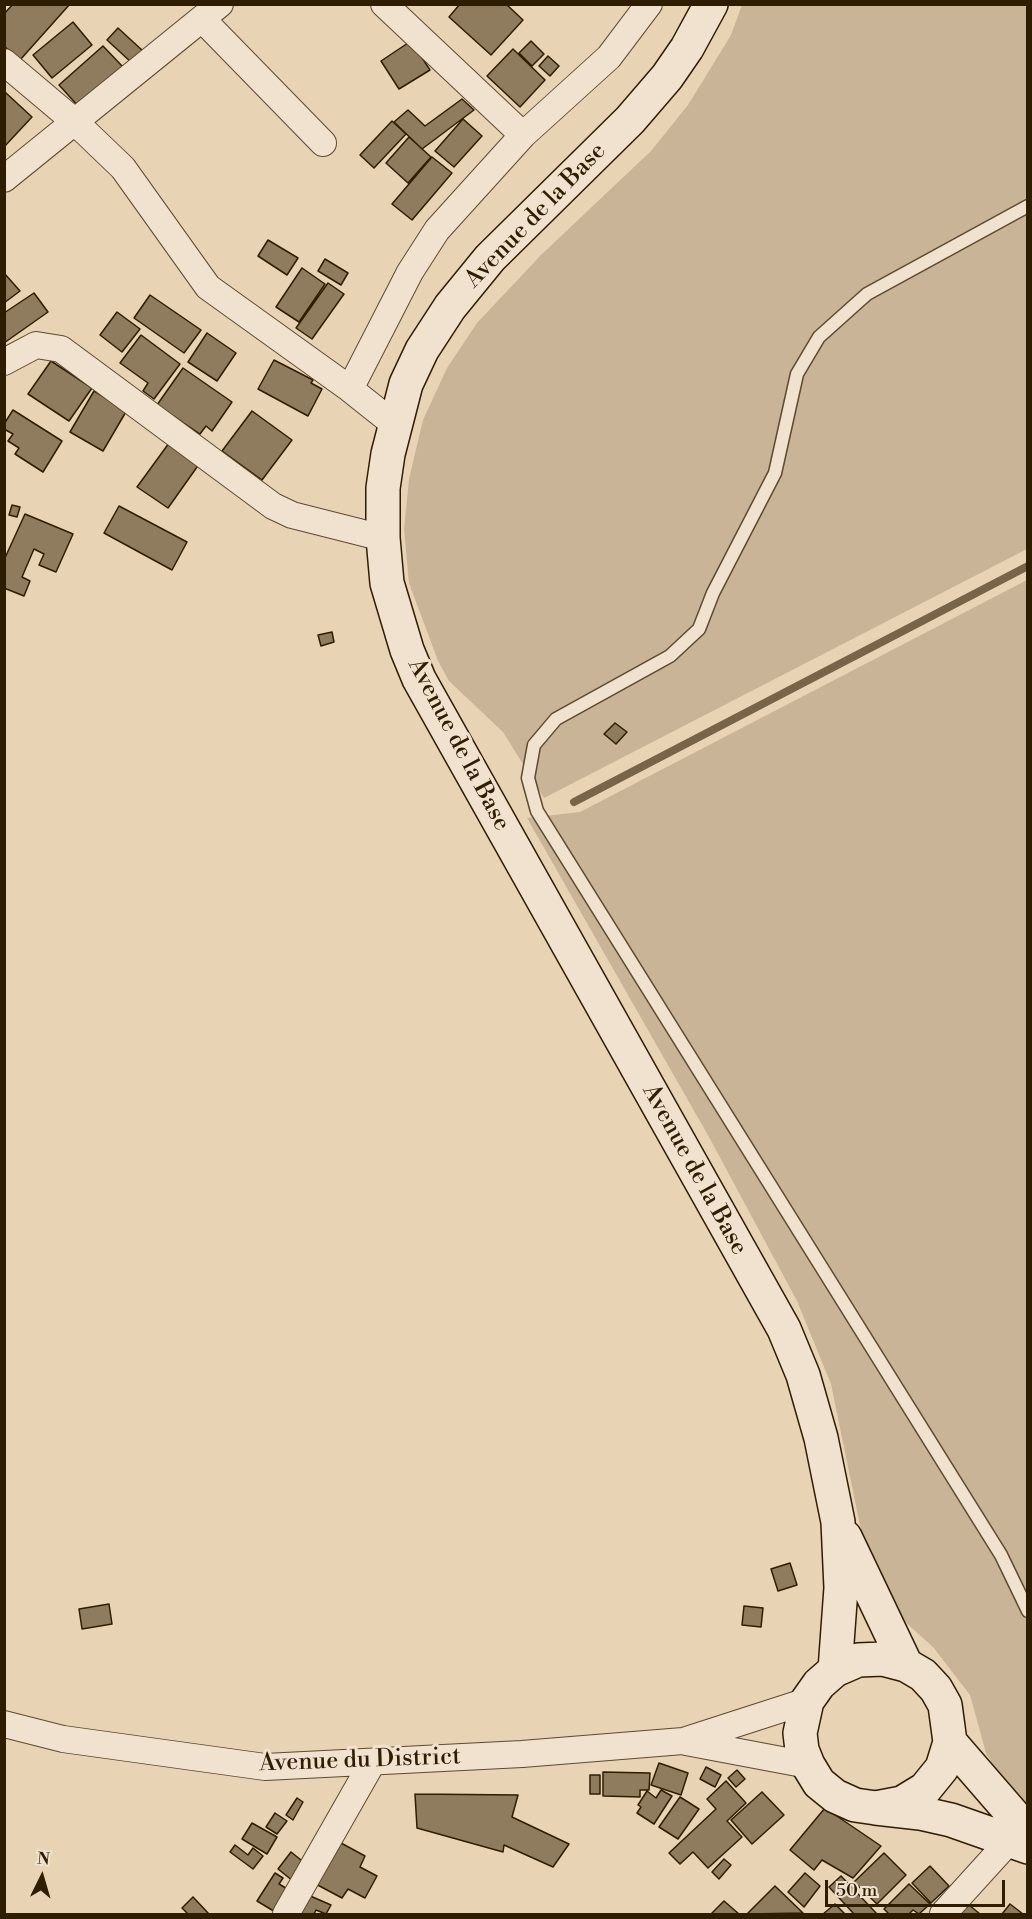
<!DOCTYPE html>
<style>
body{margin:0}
#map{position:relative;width:1032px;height:1919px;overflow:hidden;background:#e8d3b5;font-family:"Libre Bodoni",serif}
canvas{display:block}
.frame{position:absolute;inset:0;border:6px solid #2f1d02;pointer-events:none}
.north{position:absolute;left:12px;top:1847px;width:60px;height:60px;-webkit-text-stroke:4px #f0e2cf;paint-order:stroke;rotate:5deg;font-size:16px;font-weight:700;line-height:24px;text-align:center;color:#2f1d02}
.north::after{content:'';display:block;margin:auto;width:21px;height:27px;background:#2f1d02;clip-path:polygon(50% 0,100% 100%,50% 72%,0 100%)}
.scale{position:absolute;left:825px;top:1880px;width:180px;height:27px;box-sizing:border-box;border:3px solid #2f1d02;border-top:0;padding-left:8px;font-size:18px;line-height:21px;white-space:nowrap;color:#2f1d02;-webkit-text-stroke:4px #f0e2cf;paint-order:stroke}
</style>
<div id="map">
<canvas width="1032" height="1919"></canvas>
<div class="frame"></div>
<div class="north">N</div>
<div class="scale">50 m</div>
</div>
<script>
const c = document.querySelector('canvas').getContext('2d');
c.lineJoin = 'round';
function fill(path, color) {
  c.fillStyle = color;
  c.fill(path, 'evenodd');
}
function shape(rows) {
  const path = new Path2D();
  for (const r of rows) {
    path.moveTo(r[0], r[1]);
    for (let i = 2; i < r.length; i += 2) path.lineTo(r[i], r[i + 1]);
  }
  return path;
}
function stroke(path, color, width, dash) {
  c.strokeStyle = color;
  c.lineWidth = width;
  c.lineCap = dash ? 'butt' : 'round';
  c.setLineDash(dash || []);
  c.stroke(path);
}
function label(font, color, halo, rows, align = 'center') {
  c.font = font + ' "Libre Bodoni",serif';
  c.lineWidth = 6;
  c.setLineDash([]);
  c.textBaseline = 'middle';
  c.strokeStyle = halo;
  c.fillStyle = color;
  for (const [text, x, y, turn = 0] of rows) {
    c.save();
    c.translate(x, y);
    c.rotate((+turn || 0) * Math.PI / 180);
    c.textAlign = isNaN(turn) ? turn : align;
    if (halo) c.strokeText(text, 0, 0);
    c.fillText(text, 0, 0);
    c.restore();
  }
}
const green = shape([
 [742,5,1027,5,1027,549,544,798,503,732,449,681,438,661,409,583,404,529,409,479,423,420,447,368,477,323,541,255,651,151,688,105,731,35],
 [1027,580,1027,1811,1010,1794,986,1753,970,1695,933,1647,903,1620,875,1576,864,1545,831,1384,797,1301,709,1137,527,818,580,812]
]);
const stream = shape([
 [574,802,1028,566]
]);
const building = shape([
 [13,4,70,4,20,60,4,46,4,14,13,4],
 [460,4,506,4,523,20,491,55,449,17,460,4],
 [73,22,92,45,52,78,33,55,73,22],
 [118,28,143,51,132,63,107,40,118,28],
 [411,41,430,70,399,89,381,61,411,41],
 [531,41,544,54,532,66,519,53,531,41],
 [103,46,123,67,79,107,59,85,103,46],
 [513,49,545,80,520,107,487,76,513,49],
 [548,56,559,66,550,76,539,66,548,56],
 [6,93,32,117,4,147,4,95,6,93],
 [462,99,474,110,422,149,394,122,408,110,425,126,462,99],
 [463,119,482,136,454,167,435,151,463,119],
 [392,121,406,134,374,168,360,155,392,121],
 [409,137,431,157,408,183,386,163,409,137],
 [432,157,452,173,412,220,392,204,432,157],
 [268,240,298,258,287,275,258,256,268,240],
 [325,259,348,273,341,285,318,271,325,259],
 [302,268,325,284,299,322,276,307,302,268],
 [4,273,20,291,4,303,4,273],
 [328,283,344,294,312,339,296,328,328,283],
 [34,293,48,312,4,343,4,313,34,293],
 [150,295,201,330,184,353,134,318,150,295],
 [117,312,140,329,122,352,100,335,117,312],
 [207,333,236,353,217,381,188,362,207,333],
 [141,335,180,364,154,399,143,391,148,383,120,363,141,335],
 [274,360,313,380,311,383,322,389,308,416,258,389,274,360],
 [51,361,92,388,69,421,28,394,51,361],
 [183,368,232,402,212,431,206,426,200,434,157,405,183,368],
 [94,391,127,410,103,451,70,432,94,391],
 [13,410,62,441,43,472,15,454,19,448,8,441,13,434,4,429,4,424,13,410],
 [252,411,292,440,262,480,222,451,252,411],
 [172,439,202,460,168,508,137,487,172,439],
 [12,505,20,507,17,517,9,515,12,505],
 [119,506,187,542,172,570,104,533,119,506],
 [25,514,73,534,56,572,39,565,44,554,34,549,22,577,30,581,24,596,4,588,4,560,25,514],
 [332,632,334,642,321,646,318,635,332,632],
 [615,723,627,732,616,744,604,734,615,723],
 [790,1563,797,1585,778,1591,771,1569,790,1563],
 [109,1604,112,1624,82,1629,79,1609,109,1604],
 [744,1606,763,1608,761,1627,742,1625,744,1606],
 [659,1763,688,1773,681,1795,651,1785,659,1763],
 [706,1767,721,1775,715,1787,700,1779,706,1767],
 [737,1770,745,1779,736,1787,728,1778,737,1770],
 [603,1772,650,1773,649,1790,640,1790,640,1797,603,1796,603,1772],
 [590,1775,600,1775,600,1794,590,1794,590,1775],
 [726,1781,746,1803,727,1821,742,1837,708,1868,693,1852,680,1864,669,1853,716,1809,707,1799,726,1781],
 [661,1790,672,1796,654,1824,637,1813,641,1807,638,1805,647,1791,656,1798,661,1790],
 [762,1792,784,1815,752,1844,731,1820,762,1792],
 [415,1794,518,1795,512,1817,569,1844,553,1867,504,1845,503,1852,417,1828,415,1794],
 [680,1797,699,1809,678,1839,659,1827,680,1797],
 [297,1798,303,1802,293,1820,286,1815,297,1798],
 [825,1808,881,1846,853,1878,822,1860,814,1870,790,1850,825,1808],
 [275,1813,287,1821,277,1834,266,1827,275,1813],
 [252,1823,277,1837,267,1854,242,1839,252,1823],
 [341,1843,365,1856,360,1867,377,1876,365,1898,348,1889,342,1898,312,1882,323,1863,328,1866,341,1843],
 [235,1845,248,1855,253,1848,263,1856,253,1869,230,1852,235,1845],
 [291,1852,306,1864,293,1881,278,1869,291,1852],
 [884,1853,906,1875,877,1904,854,1882,884,1853],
 [724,1859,731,1865,719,1879,712,1872,724,1859],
 [930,1866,949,1886,931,1903,912,1883,930,1866],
 [275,1873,283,1878,279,1884,291,1891,277,1913,257,1901,275,1873],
 [805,1873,820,1886,804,1907,788,1892,805,1873],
 [841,1876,877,1914,854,1914,829,1887,841,1876],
 [909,1884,930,1904,919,1914,913,1910,909,1914,889,1914,884,1909,909,1884],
 [775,1886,803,1913,747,1914,775,1886],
 [308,1895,331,1905,326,1914,316,1910,314,1914,298,1914,308,1895],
 [193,1897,209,1914,188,1914,182,1908,193,1897],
 [963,1900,980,1914,953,1914,963,1900],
 [724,1901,739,1914,711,1914,724,1901],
 [835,1904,845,1914,823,1914,835,1904],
 [1010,1904,1023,1914,1002,1914,1010,1904]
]);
const lane = shape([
 [1028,206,867,294,819,337,797,374,775,473,713,593,699,629,670,656,556,719,534,745,528,778,537,811,1001,1555,1028,1611]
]);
const street = shape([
 [384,4,523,135],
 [202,19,323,143],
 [4,62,74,121,123,168,208,287,350,389,394,424],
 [4,179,220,4],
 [4,362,36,345,61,349,273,506,292,515,383,538],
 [350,389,410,272,437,230,523,135,609,57,649,4],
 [4,1724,63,1739,265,1767,522,1754,683,1741,807,1701],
 [686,1742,808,1765],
 [286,1914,372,1763],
 [943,1914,1021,1828]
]);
const secondary = shape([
 [711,4,687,48,667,77,630,120,490,258,450,307,422,350,406,384,388,454,383,488,383,538,387,583,407,650,419,679,784,1329,803,1375,821,1438,838,1522,841,1588,835,1670],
 [845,1537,906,1665],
 [950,1742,1028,1832],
 [876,1808,902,1803,925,1789,942,1768,950,1742,945,1705,936,1689,923,1675,906,1665,883,1659,858,1660,835,1670,819,1684,807,1701,800,1733,802,1750,808,1765,819,1783,835,1796,855,1805,876,1808,920,1813,951,1820,1028,1847]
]);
const streetNames = [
 ["Avenue de la Base",536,216,-46],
 ["Avenue de la Base",458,745,62],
 ["Avenue de la Base",694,1170,61],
 ["Avenue du District",360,1761,-2]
];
fill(green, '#c9b497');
stroke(stream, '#786549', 8);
fill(building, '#8f7c5f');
stroke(building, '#2f1d02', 1.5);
stroke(lane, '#5d4a2f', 15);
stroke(street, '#5d4a2f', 28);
stroke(secondary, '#2f1d02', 36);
stroke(lane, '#f0e2cf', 12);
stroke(street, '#f0e2cf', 26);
stroke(secondary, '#f0e2cf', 33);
label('24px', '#2f1d02', '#f0e2cf', streetNames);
</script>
